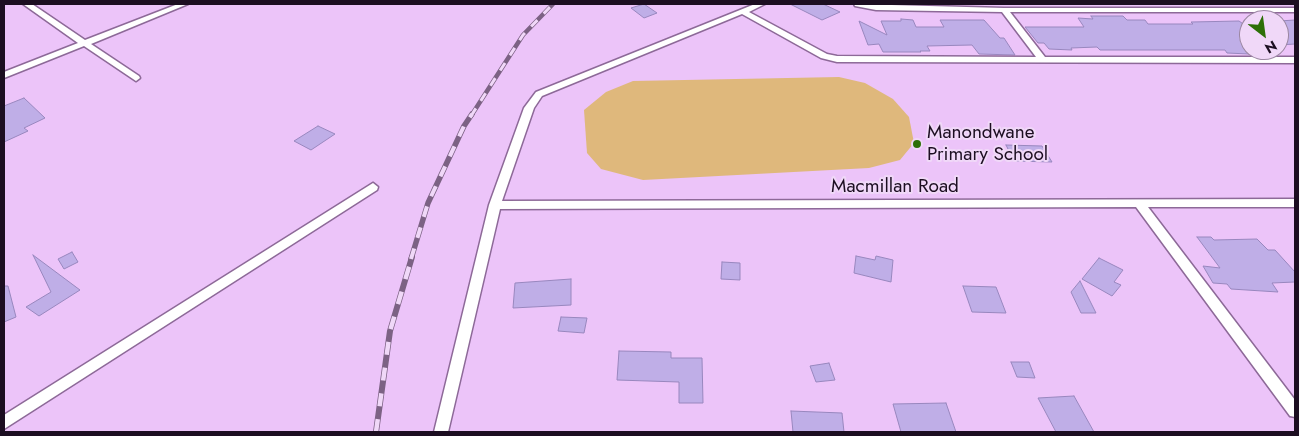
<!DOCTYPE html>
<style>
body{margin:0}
#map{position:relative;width:1299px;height:436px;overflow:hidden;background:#ecc4f9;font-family:Jost,sans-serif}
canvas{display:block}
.frame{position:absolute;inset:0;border:5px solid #1c0e21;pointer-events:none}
.north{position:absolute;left:1239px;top:10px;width:50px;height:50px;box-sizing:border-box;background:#f0d8f8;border:1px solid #9b87a2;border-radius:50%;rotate:150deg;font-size:14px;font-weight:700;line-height:20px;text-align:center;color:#1c0e21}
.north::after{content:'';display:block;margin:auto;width:18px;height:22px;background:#2d6f07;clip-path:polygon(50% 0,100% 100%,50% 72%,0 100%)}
</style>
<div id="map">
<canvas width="1299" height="436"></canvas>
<div class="frame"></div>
<div class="north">N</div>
</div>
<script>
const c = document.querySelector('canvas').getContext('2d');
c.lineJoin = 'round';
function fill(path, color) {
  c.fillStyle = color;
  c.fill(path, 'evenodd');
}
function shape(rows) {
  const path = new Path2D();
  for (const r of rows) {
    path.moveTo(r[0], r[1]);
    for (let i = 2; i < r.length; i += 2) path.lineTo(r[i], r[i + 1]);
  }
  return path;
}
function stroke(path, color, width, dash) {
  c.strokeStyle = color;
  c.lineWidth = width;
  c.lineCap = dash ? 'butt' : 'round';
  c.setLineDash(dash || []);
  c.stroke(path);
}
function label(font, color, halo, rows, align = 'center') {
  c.font = font + ' Jost,sans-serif';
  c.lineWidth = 4;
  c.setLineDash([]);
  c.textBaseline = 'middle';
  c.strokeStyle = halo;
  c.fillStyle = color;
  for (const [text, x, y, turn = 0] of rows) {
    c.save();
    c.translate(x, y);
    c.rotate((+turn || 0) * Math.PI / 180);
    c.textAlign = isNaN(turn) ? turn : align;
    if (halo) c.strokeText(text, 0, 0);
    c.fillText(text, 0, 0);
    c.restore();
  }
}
const green = shape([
 [839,77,865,83,893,99,909,117,914,143,900,160,869,168,643,180,601,169,587,153,584,110,606,92,633,81]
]);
const building = shape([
 [644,4,657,13,644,18,631,8,644,4],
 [790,4,823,4,840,12,822,20,790,4],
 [1091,16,1123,16,1127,20,1145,20,1148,24,1193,24,1191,22,1239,21,1249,28,1249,54,1227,53,1225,50,1100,50,1097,47,1071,48,1072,50,1049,49,1044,43,1038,43,1025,27,1084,27,1078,18,1093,19,1091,16],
 [901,19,913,20,916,27,944,27,940,20,984,20,1000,38,1004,38,1015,55,979,54,972,45,927,46,930,51,920,51,921,52,883,52,879,44,868,45,859,21,887,35,881,21,901,21,901,19],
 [1295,20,1295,44,1279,45,1279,21,1295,20],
 [24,98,45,118,24,128,28,131,4,142,4,106,24,98],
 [318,126,335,134,311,150,294,141,318,126],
 [1006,145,1042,146,1052,162,1014,161,1006,145],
 [1197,237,1211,237,1214,240,1257,239,1268,250,1275,250,1295,272,1295,282,1272,283,1278,292,1231,289,1227,284,1213,283,1203,266,1220,268,1197,237],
 [72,252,78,262,64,269,58,259,72,252],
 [33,255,80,290,39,316,26,307,51,292,33,255],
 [856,256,875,260,876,256,893,260,891,282,854,273,856,256],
 [1099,258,1123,270,1114,282,1121,285,1112,296,1082,279,1099,258],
 [722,262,740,263,740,280,721,279,722,262],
 [571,279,571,305,513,308,515,283,571,279],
 [1080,281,1096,313,1081,313,1071,292,1080,281],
 [4,286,8,286,16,317,4,322,4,286],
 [963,286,996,287,1006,313,972,312,963,286],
 [561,317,587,318,584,333,558,331,561,317],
 [619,351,671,352,671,358,702,358,703,403,679,403,679,382,617,380,619,351],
 [1011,362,1029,362,1035,378,1017,377,1011,362],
 [829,363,835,380,816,382,810,366,829,363],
 [1074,396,1094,432,1056,432,1038,398,1074,396],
 [946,403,956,432,901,432,893,404,946,403],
 [791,411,842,413,844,432,793,432,791,411]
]);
const street = shape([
 [23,4,32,4,85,40,178,4,188,4,91,44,139,76,140,78,136,81,84,46,4,78,4,72,78,43,23,4],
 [755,4,765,4,749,12,827,54,837,56,1036,57,1002,12,876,10,855,6,854,4,1004,8,1295,8,1295,12,1010,12,1045,57,1295,57,1295,63,837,62,821,58,742,14,542,96,534,108,502,201,1295,199,1295,207,1148,207,1295,400,1295,417,1290,416,1136,207,500,209,448,432,434,432,489,205,524,108,536,92,755,4],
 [373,183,378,187,377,190,4,429,4,415,373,183]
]);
const railFar2 = shape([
 [471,116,523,35,553,4]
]);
const railFar1 = shape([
 [411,259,428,203,464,126,472,114]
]);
const rail = shape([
 [376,432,390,331,412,257]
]);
const markers = [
 [917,144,5,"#2d6f07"]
];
const poiNames = [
 ["Manondwane",927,133],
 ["Primary School",927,155]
];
const streetNames = [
 ["Macmillan Road",895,187]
];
fill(green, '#dfb87c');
fill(building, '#bfaee7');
stroke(building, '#9887be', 1);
stroke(street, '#8d6998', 3);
fill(street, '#fff');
stroke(railFar2, '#7c6284', 4.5);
stroke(railFar1, '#7c6284', 5.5);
stroke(rail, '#7c6284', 6);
stroke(railFar2, '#f0d8f8', 3, [9]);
stroke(railFar1, '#f0d8f8', 4, [11]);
stroke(rail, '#f0d8f8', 4.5, [13]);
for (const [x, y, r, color] of markers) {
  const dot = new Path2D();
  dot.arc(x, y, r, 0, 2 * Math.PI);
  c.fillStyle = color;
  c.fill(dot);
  stroke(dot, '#f0d8f8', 2);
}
label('19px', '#1c0e21', '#f0d8f8', poiNames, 'left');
label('19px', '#1c0e21', '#f0d8f8', streetNames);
</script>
